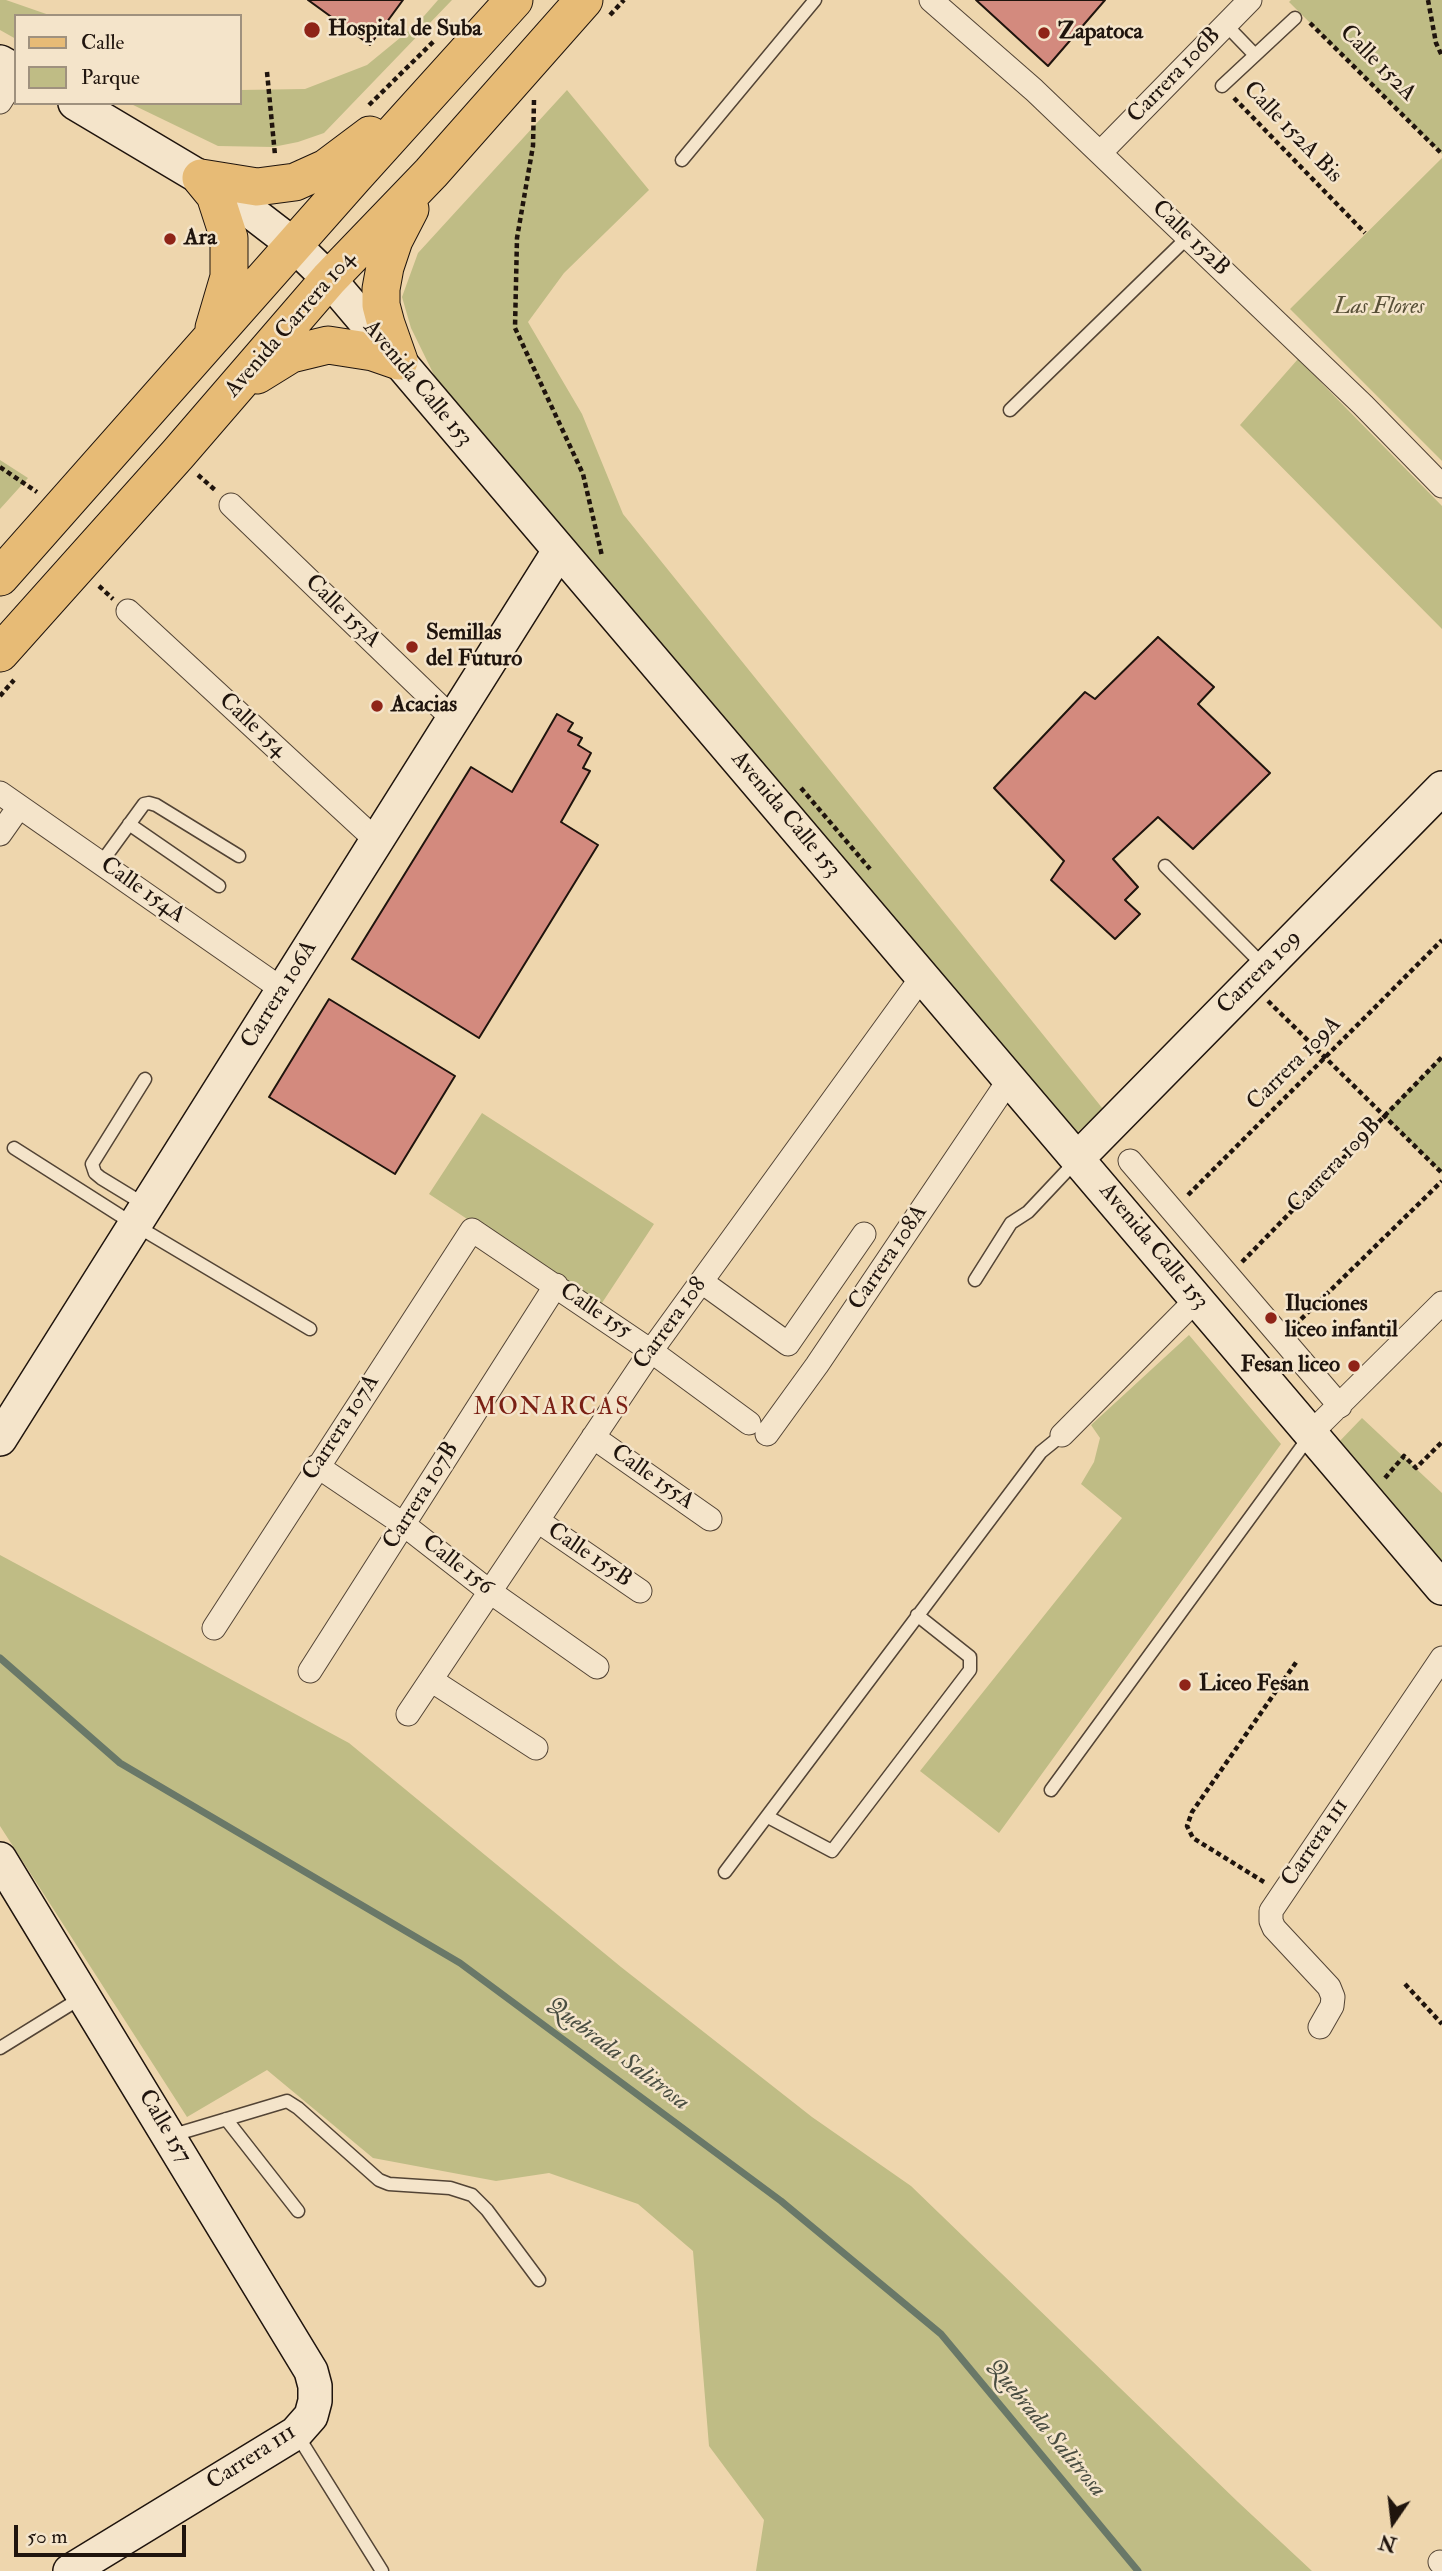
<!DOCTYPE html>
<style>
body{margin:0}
#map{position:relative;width:1442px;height:2571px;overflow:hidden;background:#eed6ad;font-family:"IM FELL Double Pica",serif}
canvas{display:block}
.legend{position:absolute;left:14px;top:14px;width:228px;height:91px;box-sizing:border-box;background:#f4e4ca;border:2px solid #9f917e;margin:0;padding:9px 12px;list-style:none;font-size:21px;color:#1f140d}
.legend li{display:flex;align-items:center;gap:14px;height:35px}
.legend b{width:35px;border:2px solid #9f917e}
.north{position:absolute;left:1358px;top:2487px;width:70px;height:70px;-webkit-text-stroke:5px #f4e4ca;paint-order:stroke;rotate:194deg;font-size:19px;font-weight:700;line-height:28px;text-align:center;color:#1f140d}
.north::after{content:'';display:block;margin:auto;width:24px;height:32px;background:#1f140d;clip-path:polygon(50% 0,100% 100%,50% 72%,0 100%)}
.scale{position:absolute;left:14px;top:2525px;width:172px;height:32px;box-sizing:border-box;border:4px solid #1f140d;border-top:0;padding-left:9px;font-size:21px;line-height:24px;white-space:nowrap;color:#1f140d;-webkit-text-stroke:5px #f4e4ca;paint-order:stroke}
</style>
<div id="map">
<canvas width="1442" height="2571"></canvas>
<ul class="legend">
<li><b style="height:9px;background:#e7bb76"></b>Calle</li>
<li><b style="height:19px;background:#bfbc85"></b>Parque</li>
</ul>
<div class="north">N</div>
<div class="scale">50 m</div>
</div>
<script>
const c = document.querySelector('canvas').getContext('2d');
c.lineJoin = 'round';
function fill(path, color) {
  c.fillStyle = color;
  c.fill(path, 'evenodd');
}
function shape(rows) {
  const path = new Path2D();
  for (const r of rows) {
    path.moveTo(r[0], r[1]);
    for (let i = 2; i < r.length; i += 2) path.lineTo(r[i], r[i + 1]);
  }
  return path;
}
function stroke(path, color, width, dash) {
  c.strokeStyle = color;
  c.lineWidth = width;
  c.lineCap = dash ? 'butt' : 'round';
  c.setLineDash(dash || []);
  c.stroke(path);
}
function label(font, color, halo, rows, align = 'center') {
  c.font = font + ' "IM FELL Double Pica",serif';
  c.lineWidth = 5;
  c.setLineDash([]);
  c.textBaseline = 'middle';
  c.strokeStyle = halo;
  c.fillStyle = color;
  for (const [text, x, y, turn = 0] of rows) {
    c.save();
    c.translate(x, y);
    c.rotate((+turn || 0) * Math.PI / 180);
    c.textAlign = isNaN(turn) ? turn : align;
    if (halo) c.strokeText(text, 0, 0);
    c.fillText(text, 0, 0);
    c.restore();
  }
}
const green = shape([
 [0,0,6,0,52,16,16,16,16,39,0,30],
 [438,0,452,0,324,133,298,142,273,147,218,146,129,103,240,103,240,90,305,89,367,65,417,24],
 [1291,0,1442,0,1442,154,1289,2],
 [567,90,649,190,564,273,528,322,582,414,623,514,1103,1109,1068,1141,496,448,436,379,411,328,402,297,418,253],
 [1442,158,1442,461,1290,309],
 [1298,359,1442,506,1442,629,1240,425],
 [0,460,28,478,0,509],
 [1442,1057,1442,1173,1383,1115],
 [482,1113,654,1224,600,1306,429,1194],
 [1189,1335,1281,1444,999,1833,920,1771,1122,1518,1081,1484,1094,1462,1100,1438,1091,1425],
 [1362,1418,1442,1493,1442,1567,1336,1445],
 [0,1555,349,1743,621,1967,812,2117,911,2186,1238,2502,1312,2571,756,2571,764,2520,709,2446,693,2251,638,2204,549,2173,496,2181,373,2158,267,2070,187,2117,0,1826]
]);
const stream = shape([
 [0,1658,120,1763,460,1963,781,2201,941,2334,1138,2571]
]);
const building = shape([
 [308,0,403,0,370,45,308,0],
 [976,0,1105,0,1048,66,976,0],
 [1158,637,1214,687,1198,704,1270,773,1193,849,1158,817,1113,859,1138,887,1125,900,1140,914,1115,939,1051,880,1064,861,994,788,1085,692,1095,699,1158,637],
 [557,714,573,723,568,731,582,738,578,745,591,753,583,768,590,771,561,822,598,845,479,1038,352,959,471,767,512,792,557,714],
 [329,999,455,1076,395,1174,269,1097,329,999]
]);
const path = shape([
 [1428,0,1436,43,1442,56],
 [610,15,624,0],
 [1310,23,1442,154],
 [267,72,275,155],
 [1234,98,1365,233],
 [534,100,533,146,517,238,515,328,583,474,602,556],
 [369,105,435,40],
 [0,467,37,492],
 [198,475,215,490],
 [99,586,113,599],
 [0,696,14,680],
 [801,788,870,869],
 [1268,1001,1442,1173],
 [1188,1195,1442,940],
 [1242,1262,1442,1057],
 [1295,1325,1442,1181],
 [1385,1478,1404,1456,1416,1468,1442,1442],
 [1264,1882,1193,1838,1187,1826,1192,1812,1297,1661],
 [1405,1984,1442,2024]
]);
const lane = shape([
 [1226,25,1254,54],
 [1222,86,1295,18],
 [682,160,815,0],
 [1010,410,1188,237],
 [129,824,219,886],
 [101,863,144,804,149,803,156,805,239,856],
 [1165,866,1265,967],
 [145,1079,92,1164,95,1173,101,1178,147,1206],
 [14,1148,135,1225,310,1329],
 [975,1280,1011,1223,1028,1212,1076,1161],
 [1051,1790,1309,1437],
 [768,1817,832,1851,970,1670,970,1657,917,1615],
 [725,1872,1041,1452,1062,1435],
 [0,2048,84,1996],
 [226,2119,298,2211],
 [170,2136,287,2101,298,2108,379,2180,389,2184,450,2188,472,2195,487,2210,539,2280],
 [296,2433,382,2571]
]);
const street = shape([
 [931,0,1034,90,1363,405,1442,486],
 [0,102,16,77],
 [1100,153,1250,0],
 [231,505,453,719],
 [128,611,377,841],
 [0,793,283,990],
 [0,834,19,807],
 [1130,1161,1340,1406],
 [702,1282,788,1344,864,1234],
 [1311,1433,1442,1303],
 [767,1434,817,1365,1009,1080],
 [1062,1435,1197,1299],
 [593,1437,710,1519],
 [317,1466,403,1524,489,1591,597,1667],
 [538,1521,640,1591],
 [214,1628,472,1230,651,1351,749,1423],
 [310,1671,556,1285],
 [431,1680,536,1748],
 [408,1714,651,1351,922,977],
 [1320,2027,1332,2006,1333,1997,1329,1987,1274,1928,1271,1921,1271,1911,1442,1658],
 [1440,2562,1442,2564]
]);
const secondary = shape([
 [0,62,16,71],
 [75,103,201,178,255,215,294,245,329,279,1442,1588],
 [1078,1158,1442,788],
 [0,1439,559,551],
 [0,1859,311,2371,315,2386,315,2401,311,2416,296,2433,70,2571]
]);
const primary = shape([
 [201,178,257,187,295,182,326,168,370,135],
 [201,178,215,195,229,238,229,277,214,328],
 [399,361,386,324,381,305,381,289,385,267,394,240,410,209],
 [257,375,291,354,328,345,373,352,399,361],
 [0,577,354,177,514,0],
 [0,653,178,454,329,279,431,173,584,0]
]);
const markers = [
 [312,30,9,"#8f2418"],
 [1044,33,7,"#8f2418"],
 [170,239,7,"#8f2418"],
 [412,647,7,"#8f2418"],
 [377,706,7,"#8f2418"],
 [1271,1318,7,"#8f2418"],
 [1354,1366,7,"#8f2418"],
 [1185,1685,7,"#8f2418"]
];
const poiNames = [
 ["Hospital de Suba",328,30],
 ["Zapatoca",1058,33],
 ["Ara",184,239],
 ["Semillas",426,634],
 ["del Futuro",426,660],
 ["Acacias",391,706],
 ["Iluciones",1285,1305],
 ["liceo infantil",1285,1331],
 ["Fesan liceo",1340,1366,"right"],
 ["Liceo Fesan",1199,1685]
];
const streetNames = [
 ["Calle 152A",1377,64,45],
 ["Carrera 106B",1175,76,-46],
 ["Calle 152A Bis",1292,133,46],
 ["Calle 152B",1190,239,44],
 ["Avenida Carrera 104",291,325,-49],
 ["Avenida Calle 153",417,384,50],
 ["Calle 153A",342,612,44],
 ["Calle 154",252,726,43],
 ["Avenida Calle 153",785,815,50],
 ["Calle 154A",142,891,35],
 ["Carrera 109",1260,973,-45],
 ["Carrera 106A",280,995,-58],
 ["Carrera 109A",1295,1064,-45],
 ["Carrera 109B",1335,1166,-46],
 ["Avenida Calle 153",1153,1247,50],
 ["Carrera 108A",889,1258,-56],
 ["Calle 155",595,1312,34],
 ["Carrera 108",671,1324,-54],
 ["Carrera 107A",342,1428,-57],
 ["Calle 155A",652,1478,35],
 ["Carrera 107B",422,1496,-58],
 ["Calle 155B",589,1556,34],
 ["Calle 156",457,1566,38],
 ["Carrera 111",1316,1843,-56],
 ["Calle 157",164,2127,59],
 ["Carrera 111",252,2458,-33]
];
const parkNames = [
 ["Las Flores",1379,308]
];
const neighbourhoodNames = [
 ["MONARCAS",552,1409]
];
const waterNames = [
 ["Quebrada Salitrosa",617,2055,37],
 ["Quebrada Salitrosa",1045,2429,50]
];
fill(green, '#bfbc85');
stroke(stream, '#697868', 7);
fill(building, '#d38a7e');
stroke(building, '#1f140d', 2);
stroke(lane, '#534435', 15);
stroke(street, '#534435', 25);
stroke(secondary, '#1f140d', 36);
stroke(primary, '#1f140d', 39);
stroke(path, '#1f140d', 4.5, [5, 3.5]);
stroke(lane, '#f4e4ca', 12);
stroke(street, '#f4e4ca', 23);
stroke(secondary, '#f4e4ca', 33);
stroke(primary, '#e7bb76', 37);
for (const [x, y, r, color] of markers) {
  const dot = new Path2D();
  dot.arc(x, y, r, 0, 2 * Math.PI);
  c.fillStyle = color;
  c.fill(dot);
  stroke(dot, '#f4e4ca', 2.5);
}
label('bold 23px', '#1f140d', '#f4e4ca', poiNames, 'left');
label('23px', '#1f140d', '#f4e4ca', streetNames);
label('italic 23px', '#574f37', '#f4e4ca', parkNames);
c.letterSpacing = '2px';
label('24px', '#7a1f14', '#f4e4ca', neighbourhoodNames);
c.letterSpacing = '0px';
label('italic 24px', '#4a4e42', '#f4e4ca', waterNames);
</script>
